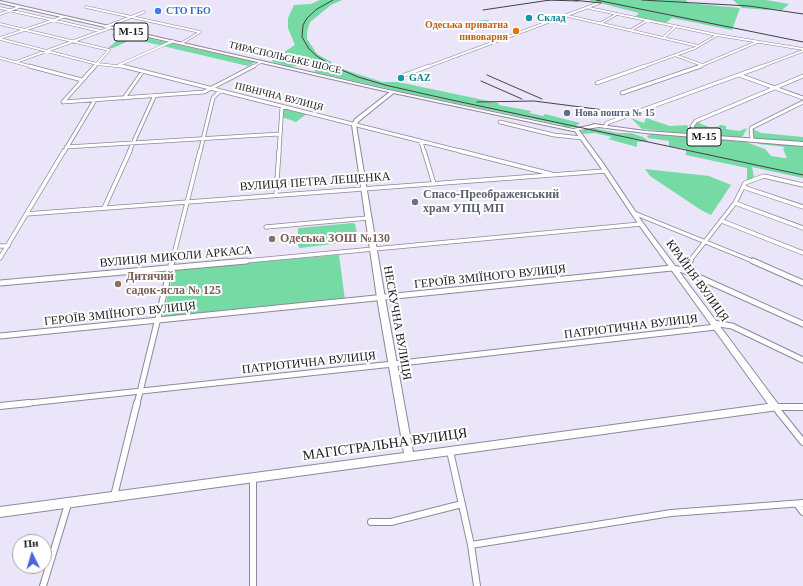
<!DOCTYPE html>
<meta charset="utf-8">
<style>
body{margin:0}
#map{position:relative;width:803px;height:586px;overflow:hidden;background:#ebe5f9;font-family:"Times New Roman",serif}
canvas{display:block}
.north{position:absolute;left:12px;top:534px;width:40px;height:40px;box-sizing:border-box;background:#fff;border:1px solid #a5a4a7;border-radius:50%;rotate:355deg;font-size:11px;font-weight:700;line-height:16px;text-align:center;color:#1d1b22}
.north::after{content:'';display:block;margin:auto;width:14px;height:18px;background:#4a65d9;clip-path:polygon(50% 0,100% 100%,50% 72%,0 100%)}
</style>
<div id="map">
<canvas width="803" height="586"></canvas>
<div class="north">Пн</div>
</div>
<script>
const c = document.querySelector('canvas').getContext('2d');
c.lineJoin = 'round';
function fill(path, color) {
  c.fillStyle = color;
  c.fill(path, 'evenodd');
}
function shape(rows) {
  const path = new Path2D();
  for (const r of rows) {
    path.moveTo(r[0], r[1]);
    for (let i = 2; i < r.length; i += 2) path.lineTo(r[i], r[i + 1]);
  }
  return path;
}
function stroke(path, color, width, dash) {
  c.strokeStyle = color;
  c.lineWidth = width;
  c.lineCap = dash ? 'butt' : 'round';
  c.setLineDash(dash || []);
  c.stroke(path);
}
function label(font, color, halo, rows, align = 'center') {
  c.font = font + ' "Times New Roman",serif';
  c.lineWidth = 4;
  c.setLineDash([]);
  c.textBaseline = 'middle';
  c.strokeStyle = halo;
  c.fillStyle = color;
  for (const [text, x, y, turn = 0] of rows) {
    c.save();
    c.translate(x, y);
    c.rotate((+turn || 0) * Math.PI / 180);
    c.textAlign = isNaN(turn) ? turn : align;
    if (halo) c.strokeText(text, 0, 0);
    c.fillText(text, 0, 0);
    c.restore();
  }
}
const green = shape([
 [320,0,342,0,331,5,310,22,307,32,307,39,317,54,345,70,382,82,398,82,498,103,499,105,531,111,530,113,543,116,545,114,580,123,574,127,564,127,562,125,398,91,315,72,314,68,317,66,311,66,308,63,291,67,273,62,272,60,295,45,288,28,288,18,294,5,311,4],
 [588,0,686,0,688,3,740,8,732,30,672,18,666,23,635,17,639,13],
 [733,0,766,0,789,4,782,10,770,9,770,10,742,8],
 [488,20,499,28,468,27,463,22],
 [120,32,255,62,248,66,133,39,113,48,107,49,120,38,111,35],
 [283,107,308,113,296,122,282,117],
 [631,118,644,123,646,118,670,126,687,125,690,132,682,133,642,129],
 [699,121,701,121,699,123,709,127,717,127,721,125,726,126,726,129,739,131,747,128,743,136,738,138,699,134,693,126],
 [592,128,618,133,631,133,643,137,648,141,637,142,637,147,608,139,612,137,595,133,580,134,582,131],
 [753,129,761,133,803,137,803,143,754,140,751,132],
 [651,134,743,141,765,149,771,156,784,158,787,158,783,149,785,147,759,144,756,142,803,145,803,178,752,167,754,177,747,180,747,168,686,155,686,149,669,146,669,141,648,138,647,136],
 [645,169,709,176,731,185,711,215,701,210,650,176],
 [353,223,355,224,358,238,356,241,300,248,298,246,298,229,299,228],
 [339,255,345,300,163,317,174,269]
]);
const streetFar4 = shape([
 [86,7,200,32,182,43],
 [0,8,100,31],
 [589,8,717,35,803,49],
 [0,14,19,7],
 [568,16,698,46],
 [601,23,617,14],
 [0,24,109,50,94,67],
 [105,27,144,12],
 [631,30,648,20],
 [0,38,63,17],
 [663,38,676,26],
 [0,39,97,64,126,67],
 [675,55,702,65],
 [0,58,33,67],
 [16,62,110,28],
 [119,65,173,41],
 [252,67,261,62],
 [427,67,599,3],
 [642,67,695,48,717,35],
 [698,67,757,42],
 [760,67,803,51]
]);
const streetFar3 = shape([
 [29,66,82,80],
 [95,66,63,102,204,92,254,66],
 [122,66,464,152],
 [739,75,803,98],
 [399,77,429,66],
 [597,83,645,66],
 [622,93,701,66],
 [124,98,143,71],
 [500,122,554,135,582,138],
 [605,127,607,123,763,66],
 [698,136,692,126,696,121,803,76],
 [752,140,751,128,803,102],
 [421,142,424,152],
 [66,147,279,134],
 [64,152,95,100],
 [129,152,155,95],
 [200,152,213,98,220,91],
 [279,152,282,106]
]);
const streetFar2 = shape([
 [424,151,434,184],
 [460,151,551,174],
 [743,187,803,207],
 [276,194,279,151],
 [735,203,803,228],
 [104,208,130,151],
 [634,213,755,262],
 [26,214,605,171],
 [722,221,803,253],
 [266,227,368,218],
 [0,246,8,246],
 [0,258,64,151],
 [172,262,200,151],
 [235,262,641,224],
 [689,262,735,203,745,183,764,176,803,185]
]);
const streetFar1 = shape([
 [753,261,803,283],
 [683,270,803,324],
 [0,283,246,261],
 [713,323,732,326,803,360],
 [0,336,672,268,683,270,690,261],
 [20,404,393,364,716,327],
 [137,404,172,261]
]);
const street = shape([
 [0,406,29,403],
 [775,407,803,442],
 [775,407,803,407],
 [450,451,471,545,477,586],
 [253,477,253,586],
 [114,496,137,403],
 [797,504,803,512],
 [371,522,391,522,462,504],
 [471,545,671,513,803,503],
 [43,586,68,504]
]);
const secondary = shape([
 [391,91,395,92,359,121,356,125,385,298,413,452,768,404,639,225,599,165,574,130,576,129,578,129,603,163,643,223,778,404,779,407,778,410,0,517,0,507,404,453,377,298,352,125,355,119,391,91]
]);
const primary = shape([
 [0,1,384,89,573,129,592,125,594,124,645,131,803,142,803,146,645,133,599,127,573,131,384,91,0,3,0,1]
]);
const rail = shape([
 [333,0,317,9,307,18,303,25,302,37,309,49,318,57,335,67,358,77,385,85,447,99,803,175],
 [546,0,578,1],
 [573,0,601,3],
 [596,0,803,42],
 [642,0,749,6,803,14],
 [483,10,550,0],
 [487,75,542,99],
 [481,81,522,99],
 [477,102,534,101,604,110]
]);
const markers = [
 [158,11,4,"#3f7fe0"],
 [529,18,4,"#0f9aa8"],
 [516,31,4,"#e8710a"],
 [401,78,4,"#0f9aa8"],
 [567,113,4,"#5c6f8a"],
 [415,202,4,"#6b7280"],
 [272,239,4,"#8d6e63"],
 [118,284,4,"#8d6e63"]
];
const farShopnames = [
 ["СТО ГБО",166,11]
];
const farCulturenames = [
 ["Склад",537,18],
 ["GAZ",409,78]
];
const farFoodnames = [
 ["Одеська приватна",508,25],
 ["пивоварня",508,37]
];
const farStreetnames = [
 ["ТИРАСПОЛЬСЬКЕ ШОСЕ",285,58,13],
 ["ПІВНІЧНА ВУЛИЦЯ",279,97,14]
];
const farServicenames = [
 ["Нова пошта № 15",575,113]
];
const shields = [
 [131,32,34],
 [704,137,34]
];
const shieldNames = [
 ["М-15",131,32],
 ["М-15",704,137]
];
const streetNames = [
 ["ВУЛИЦЯ ПЕТРА ЛЕЩЕНКА",315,182,-4],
 ["ВУЛИЦЯ МИКОЛИ АРКАСА",176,257,-5],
 ["ГЕРОЇВ ЗМІЇНОГО ВУЛИЦЯ",490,277,-6],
 ["КРАЙНЯ ВУЛИЦЯ",697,281,54],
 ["ГЕРОЇВ ЗМІЇНОГО ВУЛИЦЯ",120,314,-6],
 ["НЕСКУЧНА ВУЛИЦЯ",397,323,80],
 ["ПАТРІОТИЧНА ВУЛИЦЯ",631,327,-7],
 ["ПАТРІОТИЧНА ВУЛИЦЯ",309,363,-6]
];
const worshipNames = [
 ["Спасо-Преображенський",423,195],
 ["храм УПЦ МП",423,209]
];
const educationNames = [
 ["Одеська ЗОШ №130",280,239],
 ["Дитячий",126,277],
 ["садок-ясла № 125",126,291]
];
const nearStreetnames = [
 ["МАГІСТРАЛЬНА ВУЛИЦЯ",385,445,-8]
];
fill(green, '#75daa4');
stroke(streetFar4, '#8e889a', 3);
stroke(streetFar3, '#8e889a', 4.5);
stroke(streetFar2, '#8e889a', 5);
stroke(streetFar1, '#8e889a', 7);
stroke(street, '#8e889a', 8);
stroke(secondary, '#8e889a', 2);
stroke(primary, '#8e889a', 2);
stroke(streetFar4, '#fff', 2);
stroke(streetFar3, '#fff', 3);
stroke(streetFar2, '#fff', 3.5);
stroke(streetFar1, '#fff', 5);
stroke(street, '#fff', 6);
fill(secondary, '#fff');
fill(primary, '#fff');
stroke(rail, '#43414a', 1);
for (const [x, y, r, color] of markers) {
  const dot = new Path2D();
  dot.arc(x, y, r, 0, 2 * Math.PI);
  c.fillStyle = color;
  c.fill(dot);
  stroke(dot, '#fff', 1.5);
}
label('bold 10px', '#366cbe', '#fff', farShopnames, 'left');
label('bold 10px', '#0d838f', '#fff', farCulturenames, 'left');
label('bold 10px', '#c56008', '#fff', farFoodnames, 'right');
label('10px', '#1d1b22', '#fff', farStreetnames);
label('bold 10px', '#4e5e75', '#fff', farServicenames, 'left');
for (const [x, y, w] of shields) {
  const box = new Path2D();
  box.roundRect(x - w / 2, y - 9, w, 18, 3);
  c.fillStyle = '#fff';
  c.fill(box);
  stroke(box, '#1d1b22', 1);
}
label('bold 11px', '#1d1b22', null, shieldNames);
label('12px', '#1d1b22', '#fff', streetNames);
label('bold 12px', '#5b616d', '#fff', worshipNames, 'left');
label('bold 12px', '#785e54', '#fff', educationNames, 'left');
label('14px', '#1d1b22', '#fff', nearStreetnames);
</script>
